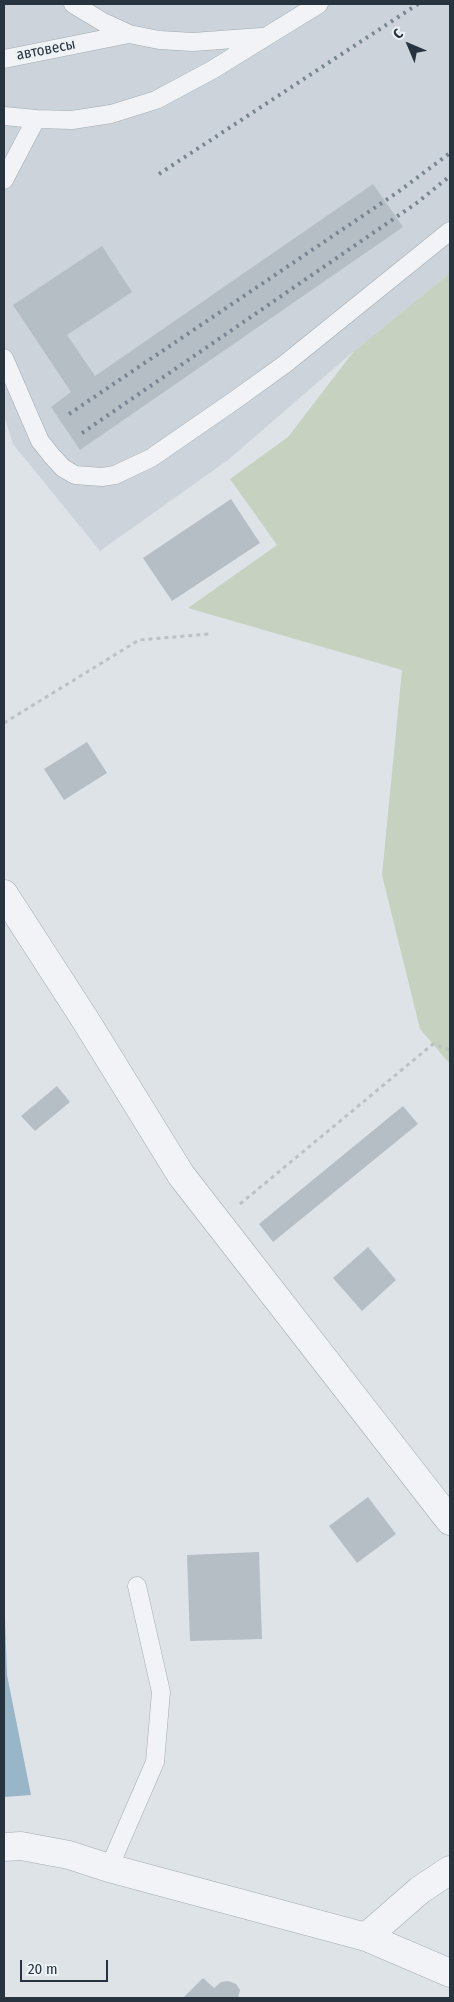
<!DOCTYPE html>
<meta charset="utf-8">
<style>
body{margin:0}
#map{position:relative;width:454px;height:2002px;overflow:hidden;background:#dee3e8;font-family:"Fira Sans Condensed",sans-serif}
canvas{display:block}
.frame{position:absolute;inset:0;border:5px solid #27333f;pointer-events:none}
.north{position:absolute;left:384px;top:20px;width:50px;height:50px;-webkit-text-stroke:4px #edf2f5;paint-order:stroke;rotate:315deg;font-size:14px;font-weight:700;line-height:20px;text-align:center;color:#27333f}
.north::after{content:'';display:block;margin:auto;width:18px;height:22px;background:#27333f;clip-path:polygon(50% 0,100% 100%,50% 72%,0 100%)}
.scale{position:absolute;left:20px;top:1960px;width:88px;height:22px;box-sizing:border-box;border:2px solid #27333f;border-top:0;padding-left:6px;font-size:15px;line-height:18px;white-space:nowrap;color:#27333f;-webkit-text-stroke:4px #edf2f5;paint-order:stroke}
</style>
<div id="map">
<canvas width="454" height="2002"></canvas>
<div class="frame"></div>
<div class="north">С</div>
<div class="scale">20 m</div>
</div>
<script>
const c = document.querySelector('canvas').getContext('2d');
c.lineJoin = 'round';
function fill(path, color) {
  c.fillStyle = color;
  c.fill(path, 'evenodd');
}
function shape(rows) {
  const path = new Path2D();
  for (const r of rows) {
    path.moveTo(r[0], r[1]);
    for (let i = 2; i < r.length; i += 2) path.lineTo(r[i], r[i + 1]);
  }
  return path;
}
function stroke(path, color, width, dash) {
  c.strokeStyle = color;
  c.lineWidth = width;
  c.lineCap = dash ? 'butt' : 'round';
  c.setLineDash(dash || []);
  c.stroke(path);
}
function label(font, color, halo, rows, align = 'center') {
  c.font = font + ' "Fira Sans Condensed",sans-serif';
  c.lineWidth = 5;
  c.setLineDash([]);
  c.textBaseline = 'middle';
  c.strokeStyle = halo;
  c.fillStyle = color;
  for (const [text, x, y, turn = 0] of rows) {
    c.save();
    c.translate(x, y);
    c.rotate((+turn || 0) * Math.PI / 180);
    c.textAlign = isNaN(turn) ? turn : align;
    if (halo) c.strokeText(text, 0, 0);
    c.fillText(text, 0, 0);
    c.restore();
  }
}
const built = shape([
 [4,4,450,4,450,273,354,351,228,460,100,551,13,444,4,415]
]);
const green = shape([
 [450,273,450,1064,420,1029,382,875,402,670,188,608,277,545,230,479,288,437,354,351]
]);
const water = shape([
 [4,1591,7,1675,31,1795,4,1797]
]);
const building = shape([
 [373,184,403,227,80,450,51,407,71,392,13,305,102,246,132,292,67,335,95,376],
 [231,499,260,543,172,601,143,558],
 [87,742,107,773,64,800,44,769],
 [57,1086,70,1102,35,1131,21,1116],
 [403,1106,418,1124,273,1242,259,1224],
 [368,1247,396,1280,362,1311,333,1278],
 [368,1497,396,1534,357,1563,329,1526],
 [259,1552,262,1639,190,1641,187,1555],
 [203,1978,214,1988,221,1982,228,1981,236,1984,240,1990,238,1998,183,1998]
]);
const path = shape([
 [4,723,139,640,209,634],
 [240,1204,433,1044,450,1050]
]);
const lane = shape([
 [73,4,103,22,129,34,159,40,193,42,261,37],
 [4,59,129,34],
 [4,116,36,119,72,120,111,114,156,100,212,70,319,4],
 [4,180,36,119],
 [4,358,40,441,52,456,63,468,75,475,102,477,115,475,151,458,235,400,285,364,450,231],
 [109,1868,155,1762,161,1692,137,1586]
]);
const street = shape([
 [4,894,86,1021,181,1175,450,1521],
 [4,1847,21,1846,69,1855,109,1868,366,1937,450,1973],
 [366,1937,420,1890,450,1870]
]);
const rail = shape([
 [159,174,418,4],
 [69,414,398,192,450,153],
 [82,433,418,202,450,176]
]);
const streetNames = [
 ["автовесы",46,50,-11]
];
fill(built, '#ccd3da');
fill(green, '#c6d2bf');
fill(water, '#98b6c8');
fill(building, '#b5bdc5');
stroke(lane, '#a3abb2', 19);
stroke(street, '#a3abb2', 29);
stroke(path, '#bcc1c6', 3, [4, 4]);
stroke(lane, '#f1f3f6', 18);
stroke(street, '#f1f3f6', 28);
stroke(rail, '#778591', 4, [2.5, 5]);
label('15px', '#27333f', '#edf2f5', streetNames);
</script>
